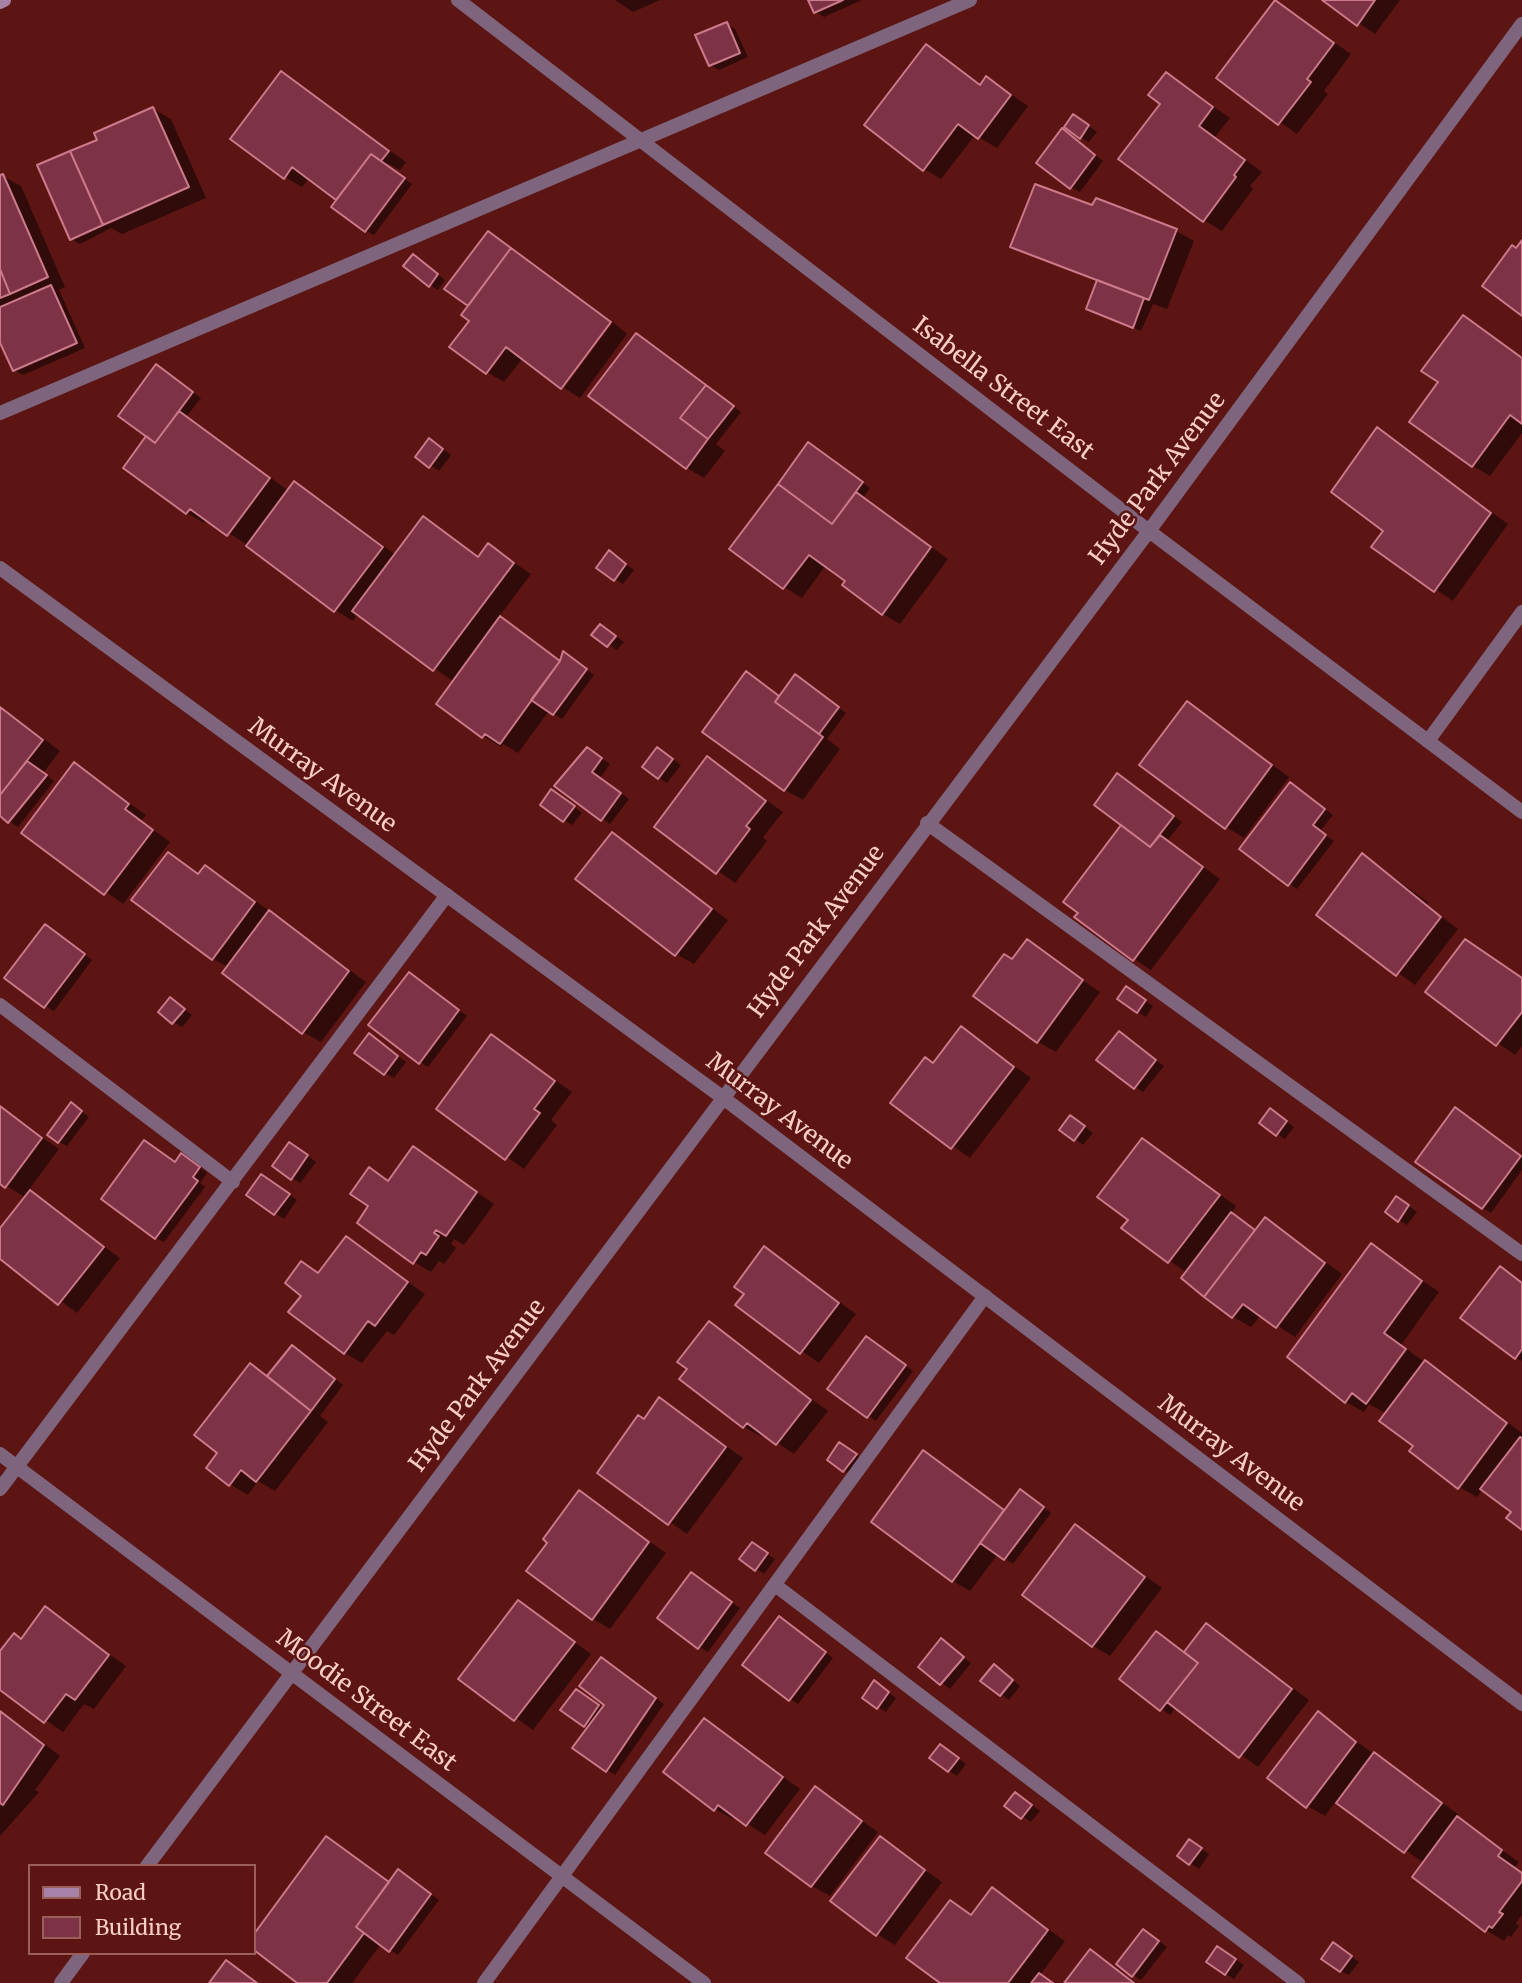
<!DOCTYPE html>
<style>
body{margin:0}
#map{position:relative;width:1522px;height:1983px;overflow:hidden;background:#5c1512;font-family:Merriweather,serif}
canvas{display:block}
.legend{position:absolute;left:28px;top:1864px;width:228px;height:91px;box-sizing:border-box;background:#5c1512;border:2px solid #9b5f5a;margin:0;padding:9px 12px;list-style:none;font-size:21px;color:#facec7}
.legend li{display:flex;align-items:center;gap:14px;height:35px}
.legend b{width:35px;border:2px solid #9b5f5a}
</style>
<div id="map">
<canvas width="1522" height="1983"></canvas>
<ul class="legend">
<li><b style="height:9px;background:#a881a7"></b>Road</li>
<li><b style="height:19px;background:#7d3345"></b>Building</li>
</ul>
</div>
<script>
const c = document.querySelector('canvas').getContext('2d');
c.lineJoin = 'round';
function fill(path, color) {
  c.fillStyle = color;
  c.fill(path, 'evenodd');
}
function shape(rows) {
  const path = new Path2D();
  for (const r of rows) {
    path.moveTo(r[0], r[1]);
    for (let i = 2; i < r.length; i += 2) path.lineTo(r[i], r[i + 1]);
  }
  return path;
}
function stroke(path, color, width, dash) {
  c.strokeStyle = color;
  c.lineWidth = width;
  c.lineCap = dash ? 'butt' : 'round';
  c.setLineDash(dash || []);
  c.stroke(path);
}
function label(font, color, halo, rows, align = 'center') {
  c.font = font + ' Merriweather,serif';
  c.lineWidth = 5;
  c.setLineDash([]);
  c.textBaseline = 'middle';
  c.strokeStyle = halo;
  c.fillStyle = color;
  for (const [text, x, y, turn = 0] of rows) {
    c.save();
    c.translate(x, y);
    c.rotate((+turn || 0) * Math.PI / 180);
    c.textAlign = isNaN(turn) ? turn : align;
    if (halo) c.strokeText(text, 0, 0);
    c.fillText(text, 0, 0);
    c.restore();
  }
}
const shadow = shape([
 [615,0,660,0,633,12],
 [810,0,862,0,824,17,816,12],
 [1325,0,1400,0,1375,34],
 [1276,2,1351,54,1324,91,1328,94,1297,134,1218,78],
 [727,24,735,29,748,57,719,70,710,65],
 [926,46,982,85,987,78,1028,106,997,148,975,135,941,179,924,169],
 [281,74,406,162,400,170,387,163,386,165,412,184,374,235,366,231,339,199,310,177,302,187,285,177],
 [1167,74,1230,118,1215,137,1262,172,1250,186,1253,189,1222,231,1204,220,1163,104],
 [153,109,171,119,206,198,122,234,111,228,80,244,71,239,99,140],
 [1082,121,1097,132,1089,142,1081,138],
 [1070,136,1103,161,1080,192,1071,187],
 [3,176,21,186,65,287,59,290,85,348,23,375,14,370,0,339,0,177],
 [1093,208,1176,231,1194,241,1167,309,1153,304,1141,331,1097,313,1098,282,1013,246],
 [520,255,610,320,561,386,523,358,504,382,487,372],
 [421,261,445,280,438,290,430,285],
 [1463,317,1522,357,1522,433,1490,476,1473,466,1440,382],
 [613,322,627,334,580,398,564,388],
 [637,335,741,412,716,444,725,451,704,478,687,468],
 [165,371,201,398,186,417,289,491,295,484,313,494,396,555,423,518,480,557,489,546,531,574,498,618,562,661,572,658,594,675,562,719,549,711,518,753,503,744,501,747,483,736,454,682,358,614,353,621,335,610,246,544,207,519,204,523,187,513,148,436],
 [1377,430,1508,524,1453,601,1374,547,1385,530],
 [438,445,451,455,439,471,418,457],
 [817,450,870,488,863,498,948,559,900,624,883,614,826,565,802,598,784,587],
 [617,558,634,570,623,584,615,579],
 [609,631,624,642,617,650,594,635],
 [747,673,781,696,804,682,846,713,827,739,840,749,803,800,785,790],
 [1187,704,1289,777,1244,838,1226,827],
 [0,706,60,751,43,773,54,781,18,827,0,815],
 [596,754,610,764,600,778,629,799,610,824,556,786],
 [666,754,681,765,667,783,659,778],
 [708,759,783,812,763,837,767,841,735,883,657,827],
 [74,764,146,815,141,821,170,842,123,904,23,832],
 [1126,780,1182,822,1167,841,1220,879,1151,970,1134,959,1123,825],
 [1291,784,1333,815,1320,831,1334,841,1297,889,1289,884],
 [560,796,582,813,572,825,564,820],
 [612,834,728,920,694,964,676,954],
 [168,854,200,874,205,867,223,877,366,982,321,1042,303,1032,228,967,213,959],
 [1363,856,1428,902,1426,905,1458,929,1415,985,1318,914],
 [54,931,92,960,54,1011,45,1006],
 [1466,941,1522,979,1522,1046,1515,1055,1427,992],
 [1027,942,1100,992,1056,1052,1038,1042,1013,961],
 [418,979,467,1016,428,1067,420,1062],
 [1135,993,1153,1006,1146,1017,1138,1012],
 [171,999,192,1015,182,1027,173,1022],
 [961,1028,1031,1078,970,1158,892,1103,926,1059,934,1063],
 [1120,1033,1164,1066,1143,1092,1135,1087],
 [492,1036,572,1092,551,1120,557,1125,524,1169,439,1109],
 [378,1041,406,1062,394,1078,385,1073],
 [0,1108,59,1149,28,1191,120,1258,77,1313,0,1257,0,1231,26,1198,0,1182],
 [80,1110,89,1117,67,1146,59,1142],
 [1464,1114,1522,1157,1522,1170,1491,1213,1482,1208],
 [1279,1115,1294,1127,1285,1139,1277,1134],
 [1079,1122,1093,1133,1083,1145,1061,1129],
 [1143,1140,1236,1206,1231,1214,1256,1232,1265,1219,1342,1274,1295,1337,1261,1315,1251,1327,1233,1317,1183,1278,1187,1273,1124,1228,1130,1220],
 [414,1148,494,1204,464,1245,454,1239,451,1244,456,1248,444,1264,439,1261,431,1272,414,1262,371,1206,369,1169,390,1182],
 [298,1149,316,1162,300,1183,292,1178],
 [190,1160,207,1173,200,1183,205,1187,164,1242,156,1238,176,1164],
 [270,1181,297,1200,284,1219,248,1195],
 [1405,1203,1417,1212,1407,1225,1399,1220],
 [347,1238,425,1294,394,1335,387,1331,362,1363,345,1353,303,1295,302,1263,320,1274],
 [1371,1245,1439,1292,1401,1345,1522,1433,1522,1528,1513,1512,1483,1489,1477,1497,1459,1487,1387,1414,1369,1404,1364,1412,1346,1402,1289,1357],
 [765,1248,856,1314,819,1363,738,1305,746,1294],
 [1522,1283,1522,1361,1516,1358],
 [709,1323,828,1411,794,1454,764,1434,762,1437,744,1427,682,1379],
 [875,1343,913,1371,876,1421,868,1416],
 [292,1347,343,1385,320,1416,328,1422,275,1491,258,1481,248,1495,230,1484,220,1453,250,1366,269,1377],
 [660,1399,743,1458,687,1534,599,1472],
 [848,1449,864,1460,853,1476,829,1459],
 [924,1453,1006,1511,1029,1496,1051,1513,1013,1564,998,1554,970,1591,953,1581],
 [580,1492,666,1553,610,1629,592,1618,550,1542],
 [1076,1526,1162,1588,1110,1656,1093,1646],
 [761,1550,775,1559,764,1574,742,1559],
 [700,1580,740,1608,708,1652,699,1647],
 [519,1602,591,1654,533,1730,461,1679],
 [45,1609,126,1666,94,1709,84,1704,63,1732,0,1688,0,1654,22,1640],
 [788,1623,833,1658,798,1704,790,1699],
 [1207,1625,1309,1700,1258,1767,1176,1707,1170,1715,1122,1679,1185,1653],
 [942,1640,971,1663,950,1689,920,1667],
 [610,1664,664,1704,615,1775,607,1770,589,1728,585,1725,585,1696,603,1709,606,1704],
 [1002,1671,1020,1686,1009,1700,983,1680],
 [883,1688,896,1698,886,1712,878,1707],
 [0,1710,60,1756,35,1790,39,1792,0,1836],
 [1318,1714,1458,1814,1456,1818,1519,1862,1515,1867,1522,1873,1522,1915,1516,1923,1519,1926,1511,1937,1508,1935,1504,1941,1486,1930,1424,1863,1336,1801,1325,1816,1307,1806],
 [704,1720,800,1789,765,1835,735,1816,733,1819,715,1809],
 [949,1751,966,1764,957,1776,949,1771],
 [816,1789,878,1832,830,1896,812,1886],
 [1024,1799,1040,1811,1031,1822,1007,1806],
 [327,1838,391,1883,407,1877,439,1900,398,1955,381,1944,352,1983,300,1983,254,1948,254,1937],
 [880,1838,942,1882,895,1945,877,1934],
 [1198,1846,1209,1854,1199,1869,1179,1856],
 [992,1890,1065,1941,1040,1975,1053,1983,943,1983,950,1902,973,1916],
 [1152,1936,1167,1947,1141,1980,1133,1975],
 [1342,1949,1359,1962,1349,1975,1340,1971],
 [1090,1951,1108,1962,1136,1983,1066,1983],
 [1226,1953,1244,1965,1234,1979,1226,1974]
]);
const building = shape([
 [808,0,843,0,814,13,808,0],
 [1275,0,1334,43,1307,79,1311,82,1278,125,1216,78,1275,0],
 [1322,0,1375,0,1357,26,1322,0],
 [727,22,740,53,709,66,695,35,727,22],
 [926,44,980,85,986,76,1011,95,978,139,958,124,923,171,864,125,926,44],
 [281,71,389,151,381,161,371,154,336,200,292,167,284,179,230,139,281,71],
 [1166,72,1213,107,1199,126,1245,160,1234,175,1236,177,1203,222,1118,159,1160,104,1148,95,1166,72],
 [153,107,189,187,103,225,70,151,97,140,94,133,153,107],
 [1073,114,1089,125,1080,139,1064,127,1073,114],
 [1062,128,1095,155,1070,189,1036,163,1062,128],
 [70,151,103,225,70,240,37,165,70,151],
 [371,154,405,178,365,232,331,207,371,154],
 [3,174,48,277,10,294,0,269,0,175,3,174],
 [1035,184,1092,205,1096,198,1177,229,1149,300,1010,247,1035,184],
 [488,231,511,248,468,306,444,289,488,231],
 [1522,240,1522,316,1482,286,1512,245,1516,248,1522,240],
 [511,248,611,322,561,389,506,347,486,374,449,347,469,321,461,315,511,248],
 [413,254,438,274,429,287,403,266,413,254],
 [0,269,10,294,0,298,0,269],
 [1097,280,1144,298,1133,328,1086,309,1097,280],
 [51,285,77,343,13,371,0,343,0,307,51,285],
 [1463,315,1522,358,1522,424,1510,415,1472,467,1409,422,1438,382,1421,371,1463,315],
 [636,333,706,385,680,418,708,439,686,469,588,396,636,333],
 [156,364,193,392,155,443,118,416,156,364],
 [706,385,734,406,708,439,680,418,706,385],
 [179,411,270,478,227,536,190,509,186,514,123,468,146,436,155,443,179,411],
 [1377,427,1491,513,1434,592,1371,547,1383,531,1331,492,1377,427],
 [429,438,443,449,429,468,415,457,429,438],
 [808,442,863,482,832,524,778,484,808,442],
 [294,481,383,547,334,612,246,546,294,481],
 [778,484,832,524,856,492,931,547,882,615,842,585,845,581,809,555,783,589,729,549,778,484],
 [423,516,478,557,488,543,514,563,433,671,352,611,423,516],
 [609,550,626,564,614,581,596,568,609,550],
 [500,616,560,661,500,744,485,734,482,738,436,704,500,616],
 [600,624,616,636,607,647,591,635,600,624],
 [563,651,587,669,553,715,531,700,560,661,563,651],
 [746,671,779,696,775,702,823,737,784,791,702,732,746,671],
 [795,674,839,707,819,734,775,702,795,674],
 [1187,701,1272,765,1225,829,1139,765,1187,701],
 [0,707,43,740,0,795,0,707],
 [587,747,602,758,592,772,621,793,601,821,554,786,587,747],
 [657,747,673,759,658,779,642,767,657,747],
 [707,756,766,801,746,826,750,829,716,874,654,827,707,756],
 [27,761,47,775,8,823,0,816,0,795,27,761],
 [74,762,129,804,125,809,153,830,104,895,21,833,74,762],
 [1117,773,1174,816,1150,847,1094,805,1117,773],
 [1290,782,1325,809,1313,825,1326,835,1288,886,1239,849,1290,782],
 [551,789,575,806,563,822,540,805,551,789],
 [1121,825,1150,847,1160,835,1203,867,1133,961,1074,917,1078,913,1063,902,1121,825],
 [612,832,712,909,675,956,575,879,612,832],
 [168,852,198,874,205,865,255,902,212,960,131,900,168,852],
 [1362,853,1441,917,1396,976,1316,915,1362,853],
 [269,910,349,971,302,1034,222,973,269,910],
 [45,924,85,954,44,1008,4,978,45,924],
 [1027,939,1083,980,1037,1043,973,996,1004,954,1012,959,1027,939],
 [1465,939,1522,978,1522,1012,1496,1046,1425,992,1465,939],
 [409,972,459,1010,419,1064,368,1025,409,972],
 [1126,986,1146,1000,1137,1013,1117,999,1126,986],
 [170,997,185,1009,172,1024,158,1012,170,997],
 [961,1026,1014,1067,951,1149,890,1103,925,1057,933,1063,961,1026],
 [1119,1031,1156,1060,1134,1089,1096,1060,1119,1031],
 [369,1033,398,1056,384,1075,354,1053,369,1033],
 [491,1034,555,1081,534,1109,540,1113,505,1160,436,1109,491,1034],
 [71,1102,82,1111,58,1143,47,1135,71,1102],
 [0,1106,42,1138,5,1188,0,1184,0,1106],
 [1455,1107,1521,1156,1482,1209,1415,1162,1455,1107],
 [1270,1108,1287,1121,1276,1136,1259,1123,1270,1108],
 [1070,1115,1085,1126,1074,1141,1059,1130,1070,1115],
 [1142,1138,1220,1195,1168,1263,1121,1228,1128,1220,1097,1197,1142,1138],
 [144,1140,175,1162,181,1153,200,1167,193,1177,198,1181,155,1239,101,1199,144,1140],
 [289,1142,308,1155,291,1180,272,1166,289,1142],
 [413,1146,477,1192,446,1236,436,1230,434,1233,439,1236,426,1255,421,1252,413,1264,357,1223,368,1206,350,1194,369,1167,388,1181,413,1146],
 [261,1174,290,1194,274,1215,246,1195,261,1174],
 [30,1190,104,1247,58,1305,0,1259,0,1228,30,1190],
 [1396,1196,1409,1205,1398,1222,1385,1212,1396,1196],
 [1231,1212,1255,1230,1204,1297,1181,1278,1231,1212],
 [1265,1217,1325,1263,1276,1328,1243,1304,1232,1318,1204,1297,1265,1217],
 [346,1236,408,1282,375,1326,368,1321,344,1354,288,1312,301,1296,285,1283,301,1261,318,1273,346,1236],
 [1371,1243,1422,1281,1384,1333,1406,1349,1366,1404,1352,1393,1345,1403,1287,1357,1371,1243],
 [764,1246,839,1303,800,1354,735,1305,744,1294,734,1287,764,1246],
 [1500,1266,1522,1283,1522,1349,1515,1359,1460,1318,1500,1266],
 [709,1321,811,1400,776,1445,747,1423,743,1428,679,1379,687,1369,677,1362,709,1321],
 [866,1336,906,1365,867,1418,827,1389,866,1336],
 [292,1345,335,1379,311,1411,267,1376,292,1345],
 [1425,1360,1507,1423,1458,1489,1409,1451,1413,1446,1379,1421,1425,1360],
 [250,1363,311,1411,256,1482,241,1470,229,1486,206,1468,217,1453,194,1435,250,1363],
 [659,1397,726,1447,668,1525,597,1473,638,1415,644,1419,659,1397],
 [1520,1437,1522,1438,1522,1530,1506,1518,1511,1512,1480,1489,1520,1437],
 [839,1442,857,1454,843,1472,827,1460,839,1442],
 [923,1450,1004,1510,952,1582,871,1522,923,1450],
 [1020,1489,1044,1507,1004,1560,980,1543,1020,1489],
 [579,1490,649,1542,592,1620,526,1571,547,1543,543,1539,579,1490],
 [1075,1524,1145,1577,1092,1647,1022,1595,1075,1524],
 [752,1542,768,1553,755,1571,739,1559,752,1542],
 [691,1572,732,1602,698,1649,657,1618,691,1572],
 [518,1600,575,1642,514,1721,458,1679,518,1600],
 [45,1606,109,1655,75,1700,66,1694,44,1723,0,1690,0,1651,14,1633,21,1639,45,1606],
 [779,1616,826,1652,789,1701,742,1665,779,1616],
 [1206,1623,1292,1689,1239,1758,1167,1702,1198,1663,1184,1652,1206,1623],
 [1156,1631,1198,1663,1160,1711,1119,1679,1156,1631],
 [941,1638,964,1657,940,1685,918,1667,941,1638],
 [601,1657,656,1698,606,1772,572,1748,604,1705,579,1686,601,1657],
 [994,1664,1013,1680,1000,1696,980,1681,994,1664],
 [874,1680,889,1692,877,1709,862,1698,874,1680],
 [576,1689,599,1705,584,1727,560,1710,576,1689],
 [0,1711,44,1745,3,1805,0,1803,0,1711],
 [1318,1711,1356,1742,1306,1808,1267,1778,1318,1711],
 [704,1718,783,1777,746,1826,718,1805,714,1811,663,1772,704,1718],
 [940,1744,959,1758,948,1772,929,1758,940,1744],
 [1374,1752,1442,1803,1404,1853,1336,1803,1374,1752],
 [815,1786,862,1821,811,1887,765,1853,815,1786],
 [1015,1792,1032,1805,1021,1819,1004,1806,1015,1792],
 [1457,1816,1502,1850,1498,1856,1522,1873,1522,1881,1499,1912,1503,1914,1492,1928,1489,1926,1485,1932,1412,1877,1457,1816],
 [326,1836,389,1882,356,1927,364,1933,327,1983,297,1983,254,1950,254,1934,326,1836],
 [880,1836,925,1870,876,1936,830,1901,880,1836],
 [1189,1839,1202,1848,1189,1865,1177,1856,1189,1839],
 [398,1869,431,1894,389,1952,356,1927,398,1869],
 [992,1887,1048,1930,1008,1983,940,1983,906,1958,950,1900,971,1915,992,1887],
 [1143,1929,1159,1941,1132,1977,1116,1964,1143,1929],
 [1333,1942,1352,1956,1340,1972,1321,1959,1333,1942],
 [1217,1946,1236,1959,1225,1975,1206,1962,1217,1946],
 [1090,1949,1134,1983,1064,1983,1090,1949],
 [226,1960,257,1983,209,1983,226,1960],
 [1039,1973,1053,1983,1031,1983,1039,1973]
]);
const lane = shape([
 [0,413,970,0],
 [1428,741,1522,612],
 [927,823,1522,1254],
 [0,1005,233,1182],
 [0,1489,447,895],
 [775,1585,1298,1983],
 [484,1983,985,1296]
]);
const street = shape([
 [458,0,1149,531,1522,812],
 [0,568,722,1097,1522,1704],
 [0,1454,704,1983],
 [147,1866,1149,531,1522,24],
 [61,1983,83,1953]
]);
const secondary = shape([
 [0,2,4,0]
]);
const streetNames = [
 ["Isabella Street East",1003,389,37],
 ["Hyde Park Avenue",1158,479,-53],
 ["Murray Avenue",322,776,36],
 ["Hyde Park Avenue",817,932,-53],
 ["Murray Avenue",779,1112,37],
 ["Hyde Park Avenue",478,1386,-53],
 ["Murray Avenue",1231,1454,37],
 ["Moodie Street East",366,1701,37]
];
fill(shadow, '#0007');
fill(building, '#7d3345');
stroke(building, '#cc7a8b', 2);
stroke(lane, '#7e657d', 14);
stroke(street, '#7e657d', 14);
stroke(secondary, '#a881a7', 14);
label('24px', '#facec7', '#5c1512', streetNames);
</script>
